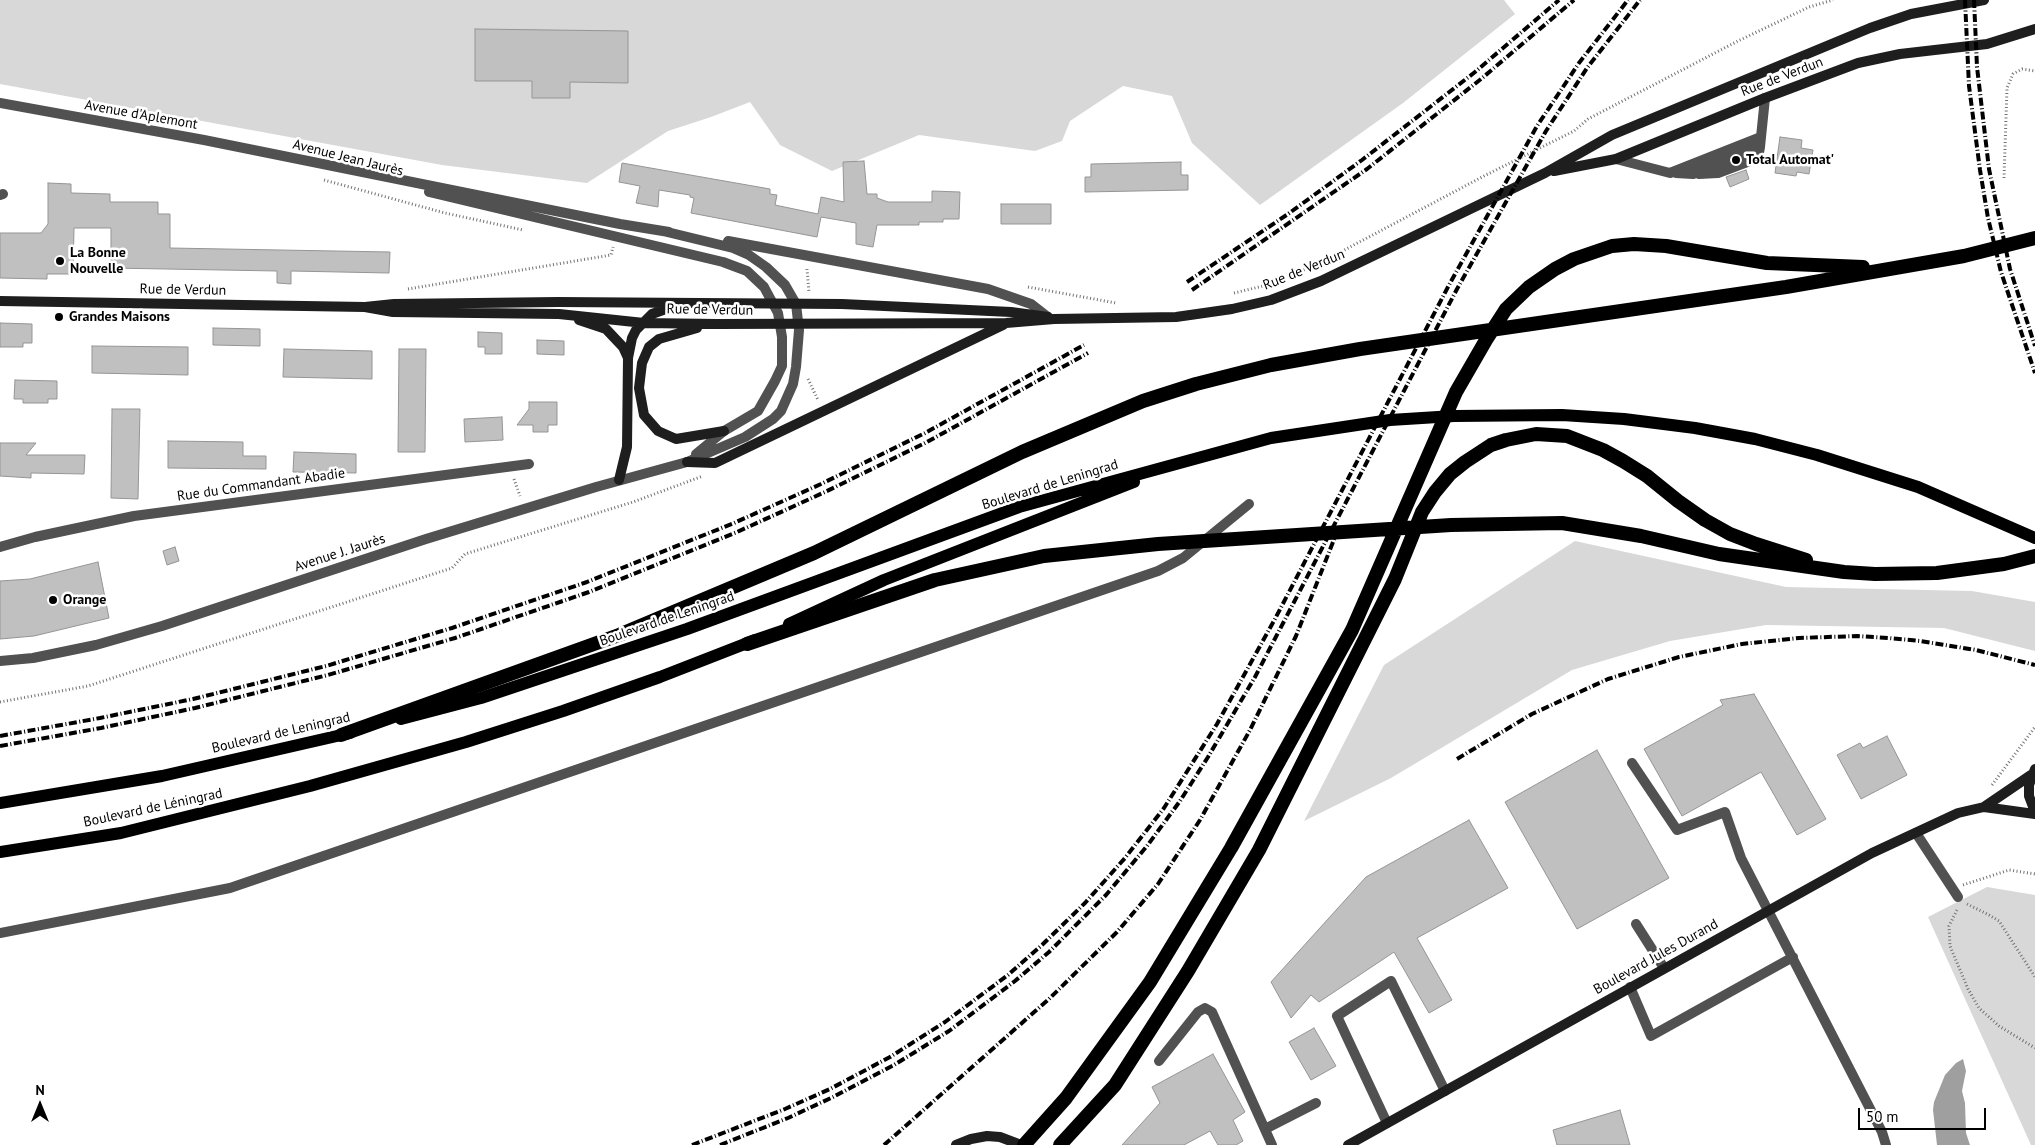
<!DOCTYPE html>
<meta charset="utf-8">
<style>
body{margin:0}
#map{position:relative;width:2035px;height:1145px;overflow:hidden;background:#fff;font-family:"PT Sans",sans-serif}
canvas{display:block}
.north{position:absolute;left:15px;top:1080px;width:50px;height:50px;-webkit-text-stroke:4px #fff;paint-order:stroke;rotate:0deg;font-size:14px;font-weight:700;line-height:20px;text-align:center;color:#000}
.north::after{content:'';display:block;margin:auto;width:18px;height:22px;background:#000;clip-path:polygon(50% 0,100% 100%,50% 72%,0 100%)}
.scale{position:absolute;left:1858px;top:1108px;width:128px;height:22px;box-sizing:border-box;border:2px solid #000;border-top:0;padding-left:6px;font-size:15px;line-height:18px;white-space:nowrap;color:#000;-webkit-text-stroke:4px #fff;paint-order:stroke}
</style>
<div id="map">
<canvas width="2035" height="1145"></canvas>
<div class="north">N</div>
<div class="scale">50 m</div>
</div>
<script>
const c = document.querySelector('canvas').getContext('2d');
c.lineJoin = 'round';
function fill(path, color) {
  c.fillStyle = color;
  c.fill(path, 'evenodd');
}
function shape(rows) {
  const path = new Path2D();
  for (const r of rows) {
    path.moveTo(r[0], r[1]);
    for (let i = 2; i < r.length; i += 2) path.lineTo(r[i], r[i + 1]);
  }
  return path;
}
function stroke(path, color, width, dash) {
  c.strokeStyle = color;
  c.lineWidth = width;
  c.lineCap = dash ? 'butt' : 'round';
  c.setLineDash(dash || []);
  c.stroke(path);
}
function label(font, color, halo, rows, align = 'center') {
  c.font = font + ' "PT Sans",sans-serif';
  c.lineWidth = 5;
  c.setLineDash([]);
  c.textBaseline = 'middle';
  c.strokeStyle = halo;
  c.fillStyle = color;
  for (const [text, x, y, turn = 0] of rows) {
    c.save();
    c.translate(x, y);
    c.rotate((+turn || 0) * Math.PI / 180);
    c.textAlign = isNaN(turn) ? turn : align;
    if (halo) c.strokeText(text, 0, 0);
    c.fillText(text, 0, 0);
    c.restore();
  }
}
const green = shape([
 [0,0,1504,0,1515,14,1403,103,1260,205,1192,143,1172,96,1123,86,1070,121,1062,141,1035,151,919,135,832,171,780,145,750,102,711,117,668,131,587,183,442,165,0,84],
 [1575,541,1786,587,1972,591,2035,602,2035,651,1944,628,1766,625,1670,641,1572,670,1391,778,1304,821,1384,665],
 [1987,887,2035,895,2035,1145,2031,1145,1928,917]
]);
const water = shape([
 [1963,1059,1966,1071,1962,1091,1965,1103,1966,1133,1970,1145,1937,1145,1933,1110,1934,1102,1945,1075,1956,1063]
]);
const building = shape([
 [475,29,628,31,628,83,570,82,570,98,532,98,532,81,475,81,475,29],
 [1780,137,1802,140,1801,148,1813,150,1809,174,1797,172,1796,176,1775,173,1780,137],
 [864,161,867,194,877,194,877,198,888,202,932,202,932,191,960,192,959,219,943,219,943,222,919,222,919,225,877,225,873,247,856,244,856,223,821,217,817,237,691,213,694,198,690,197,690,195,659,190,658,207,636,203,640,186,619,182,622,163,770,189,770,194,777,195,775,205,818,214,821,197,844,202,843,162,864,161],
 [1181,162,1181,175,1188,175,1188,190,1085,192,1085,177,1091,177,1091,164,1181,162],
 [1746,170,1749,179,1730,187,1726,177,1746,170],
 [48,183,71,184,71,193,110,194,110,202,158,202,158,214,170,214,170,248,390,252,389,273,291,271,291,284,277,283,277,271,111,268,111,228,74,228,73,274,47,274,47,279,0,278,0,233,41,233,48,224,48,183],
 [1001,204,1051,204,1051,224,1001,224,1001,204],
 [0,323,32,324,32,343,23,343,23,347,0,347,0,323],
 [213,328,260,329,260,346,213,345,213,328],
 [478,332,502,333,502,354,485,354,485,347,478,347,478,332],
 [537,340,564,341,564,355,537,354,537,340],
 [92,346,188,347,188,375,92,373,92,346],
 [284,349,372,351,372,379,283,377,284,349],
 [399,349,426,349,425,452,398,452,399,349],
 [15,380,57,381,57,399,48,399,48,403,23,403,23,399,14,399,15,380],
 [529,402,557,402,557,425,548,425,548,432,533,432,533,425,517,425,529,409,529,402],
 [112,409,140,409,138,499,111,498,112,409],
 [502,417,503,440,465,442,464,419,502,417],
 [168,441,243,442,243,456,266,456,266,469,168,468,168,441],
 [0,443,36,443,26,455,85,455,84,474,31,473,31,478,0,476,0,443],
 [294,452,356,454,356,473,293,472,294,452],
 [175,547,179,561,167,565,163,551,175,547],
 [98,562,109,618,34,636,0,639,0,581,30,579,98,562],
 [1754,694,1826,819,1797,835,1761,772,1682,816,1644,749,1723,705,1720,700,1754,694],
 [1887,736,1907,775,1861,799,1837,755,1860,743,1863,748,1887,736],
 [1597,750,1669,878,1577,929,1505,802,1597,750],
 [1469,820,1508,888,1417,938,1452,1000,1429,1013,1394,952,1319,1002,1311,995,1291,1018,1271,982,1366,877,1469,820],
 [1314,1028,1336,1066,1311,1080,1289,1042,1314,1028],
 [1213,1054,1245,1112,1233,1120,1243,1141,1236,1145,1218,1145,1210,1131,1184,1145,1122,1145,1160,1103,1152,1087,1213,1054],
 [1620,1110,1630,1145,1557,1145,1553,1130,1620,1110]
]);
const path = shape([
 [2004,178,2007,88,2013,74,2022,69,2035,71],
 [324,180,445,213,523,230],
 [807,269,809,293],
 [1028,287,1116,303],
 [408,289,611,255,613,247],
 [1234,293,1263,286,1316,265,1484,176,1574,131,1588,119,1736,42,1809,7,1833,0],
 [808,379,818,400],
 [514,479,520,496],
 [0,702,88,686,452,568,465,554,633,502,703,476],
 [1992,785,2035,727],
 [1963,885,2009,870,2035,874],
 [1967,904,1989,915,1999,921,2035,977],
 [1957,910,1949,926,1950,946,1968,989,1979,1008,1999,1026,2035,1048]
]);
const service = shape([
 [1616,159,1670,173,1761,137,1765,98],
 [1676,173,1693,174,1760,147,1761,137],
 [1699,174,1718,173,1758,158,1760,147],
 [1632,763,1677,830,1725,812,1741,858,1882,1132,1886,1145],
 [1916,833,1958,897],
 [1636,924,1664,968],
 [0,933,230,888,1158,571,1183,558,1249,504],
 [1630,987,1651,1036,1793,957],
 [1159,1061,1198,1012,1205,1008,1212,1012,1272,1145],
 [1387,1123,1337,1016,1391,981,1445,1091],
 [1265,1129,1316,1103]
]);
const minor = shape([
 [0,195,3,194],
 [0,547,35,537,134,516,529,464]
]);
const tertiary = shape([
 [0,103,204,140,620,224,669,232],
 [429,192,723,262,747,271,764,287,778,313,782,337,782,366,775,381,758,411,724,431,696,454],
 [728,241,988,289,1031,304,1049,318],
 [0,661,33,658,96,645,162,626,426,539,596,487,687,462,745,437,773,419,781,411,793,384,796,367,799,330,796,304,785,285,766,267,749,255,733,248,663,231]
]);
const secondary = shape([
 [1554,171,1616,159,1765,98,1858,63,1900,54,1987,44,2035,29],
 [0,301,365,307,394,304,558,302,842,304,1011,312,1048,317],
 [365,307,393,312,559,314,644,323,717,324,1006,323,1054,319,1176,317,1232,309,1271,300,1321,281,1545,173,1612,135,1870,28,1911,14,1984,0],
 [579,320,606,329,623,347,628,358],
 [697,328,659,339,649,347,642,363,639,388,644,415,658,431,676,439,724,431],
 [687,462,715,463,1003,325],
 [619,480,627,447,628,358,632,338,636,330,652,314,674,306],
 [2035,769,2029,785,2029,796,2035,812],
 [1984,807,2035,814],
 [956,1145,971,1139,987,1136,1000,1137,1021,1145],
 [1348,1145,1872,853,1958,813,1984,807,2031,775]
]);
const primary = shape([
 [789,624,884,580,1134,482],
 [401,719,481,698,687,629,1019,507,1271,438,1390,420,1454,416,1562,415,1624,419,1695,428,1755,439,1817,455,1918,487,2035,538],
 [0,803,162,776,350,733],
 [0,852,121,833,310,786,466,742,563,711,660,677,755,640]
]);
const trunk = shape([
 [747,644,935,580,1044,556,1158,544,1451,525,1562,523,1641,536,1719,554,1844,572,1875,574,1937,573,2004,564,2035,556],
 [341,735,619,635,814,553,1022,452,1143,401,1196,384,1271,365,1360,349,1786,287,1964,256,2035,238],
 [1024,1145,1066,1098,1150,982,1231,848,1352,630,1456,392,1486,340,1506,309,1529,287,1555,269,1574,259,1612,246,1634,244,1666,246,1767,263,1863,267],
 [1060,1145,1115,1085,1188,971,1259,850,1395,579,1422,512,1435,492,1450,474,1465,462,1491,445,1506,440,1536,434,1567,436,1603,450,1623,461,1647,476,1678,501,1705,520,1730,534,1756,544,1806,560]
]);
const rail = shape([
 [1965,0,1969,86,1980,170,1988,218,2001,272,2035,373],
 [1974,0,1977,67,1989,169,2010,269,2035,346],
 [1187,282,1288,214,1362,160,1475,72,1559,0],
 [1192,290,1367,169,1481,79,1574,0],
 [0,736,100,718,193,699,326,666,452,628,587,582,734,523,821,484,925,433,1084,345],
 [0,746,101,728,195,708,328,675,455,638,589,592,737,532,825,492,927,442,1088,353],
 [1457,759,1532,714,1608,679,1679,657,1742,644,1799,638,1857,636,1888,638,1920,641,1976,650,2035,665],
 [692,1145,785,1109,830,1089,890,1057,945,1022,1008,975,1042,945,1085,903,1125,858,1164,808,1217,724,1276,617,1449,285,1537,126,1579,63,1628,0],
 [720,1145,788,1118,833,1097,894,1065,949,1031,1015,981,1049,952,1106,895,1147,846,1180,801,1208,757,1255,677,1457,289,1546,131,1587,68,1640,0],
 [884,1145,1049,999,1117,932,1158,884,1200,820,1250,730,1296,636,1335,537]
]);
const markers = [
 [1736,160,5,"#000"],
 [60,261,5,"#000"],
 [59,317,5,"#000"],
 [53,600,5,"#000"]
];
const streetNames = [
 ["Rue de Verdun",1782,77,-21],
 ["Avenue d'Aplemont",141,115,10],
 ["Avenue Jean Jaurès",348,158,14],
 ["Rue de Verdun",1304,270,-22],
 ["Rue de Verdun",183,290,1],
 ["Rue de Verdun",710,310,1],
 ["Rue du Commandant Abadie",261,485,-8],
 ["Boulevard de Leningrad",1050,485,-17],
 ["Avenue J. Jaurès",340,553,-18],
 ["Boulevard de Leningrad",667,619,-19],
 ["Boulevard de Leningrad",281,733,-13],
 ["Boulevard de Léningrad",153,808,-12],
 ["Boulevard Jules Durand",1656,957,-29]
];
const poiNames = [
 ["Total Automat'",1746,160],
 ["La Bonne",70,253],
 ["Nouvelle",70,269],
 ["Grandes Maisons",69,317],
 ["Orange",63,600]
];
fill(green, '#d8d8d8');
fill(water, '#9f9f9f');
fill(building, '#c0c0c0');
stroke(building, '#959595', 1);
stroke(path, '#737373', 3, [1, 2.5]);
stroke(service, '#515151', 10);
stroke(minor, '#515151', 10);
stroke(tertiary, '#515151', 10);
stroke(secondary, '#1e1e1e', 10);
stroke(primary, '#000', 12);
stroke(trunk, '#000', 14);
stroke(rail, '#000', 4, [8, 2.5, 1, 2.5]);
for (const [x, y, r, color] of markers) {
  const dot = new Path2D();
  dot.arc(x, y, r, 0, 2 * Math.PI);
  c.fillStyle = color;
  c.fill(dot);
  stroke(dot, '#fff', 2);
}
label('14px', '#000', '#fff', streetNames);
label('bold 14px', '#000', '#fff', poiNames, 'left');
</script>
